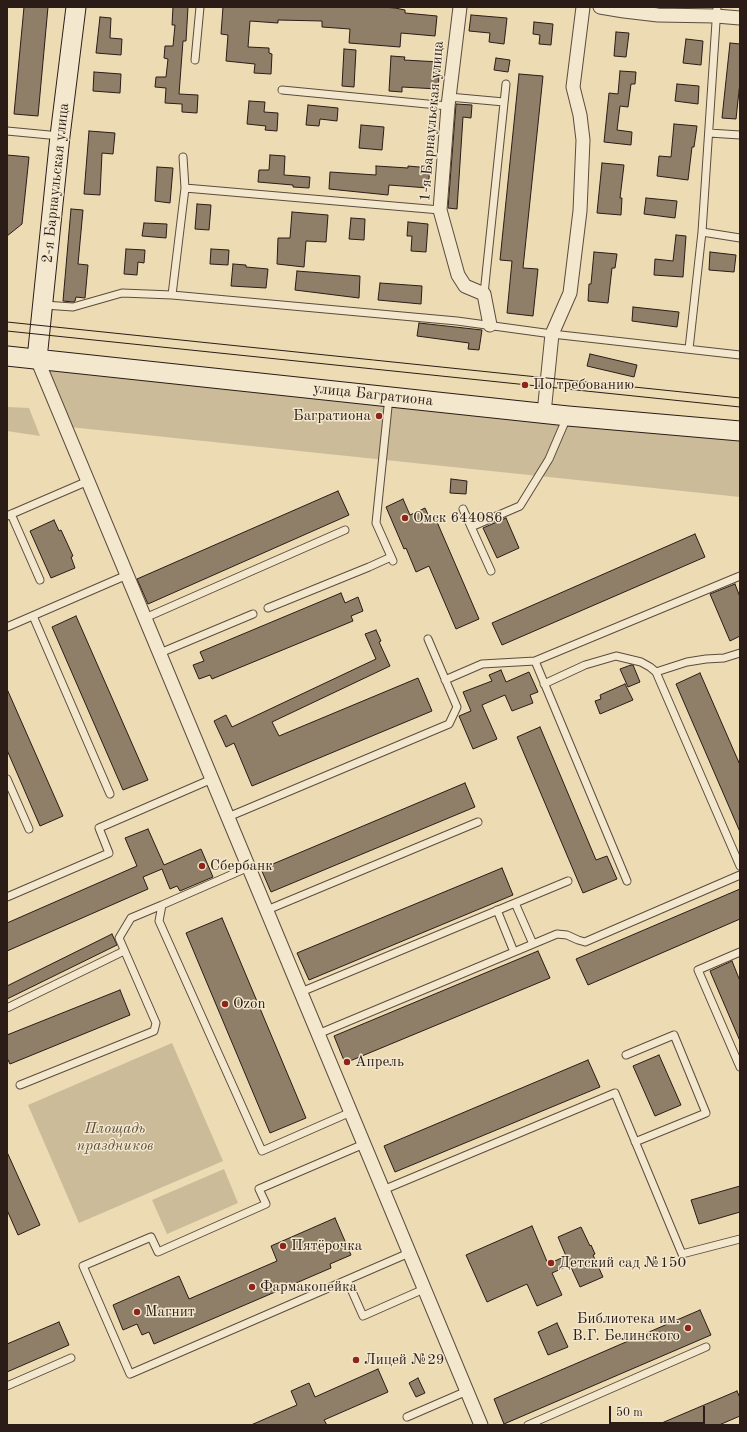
<!DOCTYPE html>
<html>
<head>
<meta charset="utf-8">
<style>
  body { margin:0 }
  #map { position:relative; width:747px; height:1432px; overflow:hidden; background:#ecdbb3; font-family:"Old Standard TT",serif }
  canvas { display:block }
  .frame { position:absolute; inset:0; border:8px solid #2b1c17; pointer-events:none }
  .scale { position:absolute; left:609px; top:1406px; width:96px; height:18px; box-sizing:border-box; border:2px solid #2b1c17; border-top:0; padding-left:5px; font-size:12px; line-height:14px; white-space:nowrap; color:#2b1c17; -webkit-text-stroke:3px #f3e8ce; paint-order:stroke }
</style>
</head>
<body>
<div id="map">
<canvas width="747" height="1432"></canvas>
<div class="frame"></div>
<div class="scale">50 m</div>
</div>
<script>
const g = document.querySelector('canvas').getContext('2d');
g.lineJoin = 'round';
function fillPath(path, color) {
  g.fillStyle = color;
  g.fill(path, 'evenodd');
}
function toPath(rows) {
  const path = new Path2D();
  for (const r of rows) {
    path.moveTo(r[0], r[1]);
    for (let i = 2; i < r.length; i += 2) path.lineTo(r[i], r[i + 1]);
  }
  return path;
}
function trace(path, color, width, dash) {
  g.strokeStyle = color;
  g.lineWidth = width;
  g.lineCap = dash ? 'butt' : 'round';
  g.setLineDash(dash || []);
  g.stroke(path);
}
function write(font, color, halo, rows, align = 'center') {
  g.font = font + ' "Old Standard TT",serif';
  g.lineWidth = 3;
  g.setLineDash([]);
  g.textBaseline = 'middle';
  g.strokeStyle = halo;
  g.fillStyle = color;
  for (const [text, x, y, turn = 0] of rows) {
    g.save();
    g.translate(x, y);
    g.rotate((+turn || 0) * Math.PI / 180);
    g.textAlign = isNaN(turn) ? turn : align;
    if (halo) g.strokeText(text, 0, 0);
    g.fillText(text, 0, 0);
    g.restore();
  }
}
const green = toPath([
  [50,365,740,438,740,497,60,426,46,370],
  [7,407,29,408,40,436,7,431],
  [172,1043,223,1161,79,1223,28,1105],
  [224,1169,238,1203,167,1234,152,1200]
]);
const building = toPath([
  [24,7,48,7,38,116,14,114,24,7],
  [173,7,188,7,186,41,183,41,179,94,198,95,197,113,182,112,182,104,165,103,166,88,155,87,156,77,166,77,168,59,164,58,165,46,173,46,175,25,172,25,173,7],
  [223,7,382,7,395,8,405,10,405,13,437,16,435,36,401,33,400,47,349,43,350,29,322,27,322,21,278,20,278,23,250,21,248,47,269,48,269,53,272,54,271,74,254,73,255,64,226,61,228,35,221,34,223,7],
  [471,15,507,18,504,44,489,42,490,33,469,31,471,15],
  [100,17,111,18,110,38,122,39,121,55,96,53,100,17],
  [534,22,553,24,551,45,539,44,540,35,533,34,534,22],
  [616,32,629,33,626,57,614,56,616,32],
  [686,39,703,41,701,65,683,63,686,39],
  [730,43,740,44,740,82,736,119,722,118,730,43],
  [344,49,356,50,354,87,342,86,344,49],
  [391,56,405,57,404,60,440,62,438,89,402,87,402,92,389,91,391,56],
  [496,58,510,60,508,72,494,70,496,58],
  [620,71,636,72,635,84,631,84,628,107,620,106,617,130,632,132,631,145,604,142,609,93,618,94,620,71],
  [94,72,121,74,120,93,93,91,94,72],
  [519,74,543,76,523,268,538,269,533,316,507,313,512,261,500,260,519,74],
  [677,84,699,86,698,104,675,101,677,84],
  [249,101,265,102,264,112,278,113,277,131,265,130,266,126,247,124,249,101],
  [456,104,472,105,471,118,463,117,457,209,448,208,456,104],
  [308,105,338,108,337,121,320,119,319,126,306,125,308,105],
  [674,124,697,126,694,147,692,147,688,180,657,176,659,156,671,157,674,124],
  [361,125,384,127,382,150,359,148,361,125],
  [89,131,115,133,113,154,102,153,100,195,84,194,89,131],
  [7,155,29,157,22,224,7,236,7,155],
  [270,155,285,156,284,175,310,177,309,188,293,187,293,185,258,182,259,170,269,170,270,155],
  [602,163,624,165,620,198,622,198,621,215,597,213,602,163],
  [376,166,408,168,408,166,430,168,428,188,389,185,388,195,329,189,330,172,376,175,376,166],
  [157,167,173,168,170,203,155,201,157,167],
  [646,198,677,201,675,218,644,214,646,198],
  [197,204,211,205,209,230,195,229,197,204],
  [71,209,83,210,78,264,88,265,85,298,76,297,75,301,73,302,63,301,71,209],
  [292,212,328,215,326,242,306,241,304,267,277,264,278,238,290,238,292,212],
  [351,218,365,219,364,240,349,239,351,218],
  [408,222,428,224,426,252,411,251,412,236,407,236,408,222],
  [144,223,167,224,166,238,142,236,144,223],
  [676,235,686,236,683,277,654,275,655,259,673,261,676,235],
  [126,249,145,250,144,263,138,262,137,275,124,274,126,249],
  [211,249,229,250,228,265,210,264,211,249],
  [594,252,617,254,615,268,612,268,608,303,588,301,589,284,591,284,594,252],
  [710,252,736,255,734,272,709,270,710,252],
  [233,264,246,265,246,267,268,269,266,288,231,286,233,264],
  [297,271,360,276,359,298,295,290,297,271],
  [380,283,422,286,421,304,378,300,380,283],
  [633,307,679,312,677,327,632,321,633,307],
  [419,323,482,330,479,350,468,349,469,343,417,336,419,323],
  [590,354,637,365,634,377,587,366,590,354],
  [451,479,467,481,466,494,450,493,451,479],
  [338,491,349,515,148,604,137,579,338,491],
  [403,499,410,515,425,508,429,517,434,515,479,619,456,629,429,566,416,572,406,548,404,549,386,507,403,499],
  [506,518,519,548,497,558,483,528,506,518],
  [54,520,59,531,61,530,73,556,71,557,75,568,51,578,30,531,54,520],
  [695,534,705,557,502,645,492,623,695,534],
  [735,584,740,597,740,636,730,641,710,594,735,584],
  [341,593,345,603,358,597,363,611,351,616,353,621,212,679,210,675,199,679,193,665,204,661,200,652,341,593],
  [76,616,148,780,123,790,52,627,76,616],
  [376,630,381,641,379,642,390,666,272,722,279,736,418,678,432,711,252,786,234,743,226,747,214,721,226,715,232,727,376,659,365,634,376,630],
  [631,665,633,665,640,682,628,687,620,669,631,665],
  [501,670,506,682,529,672,538,692,530,695,533,703,512,711,505,695,482,705,497,739,473,749,459,716,471,711,463,692,492,681,489,675,501,670],
  [700,673,740,765,740,832,676,684,700,673],
  [625,684,633,700,600,714,595,701,601,699,600,695,625,684],
  [7,689,63,816,40,826,7,750,7,689],
  [540,727,596,860,607,856,617,879,583,893,517,737,540,727],
  [465,783,475,807,271,892,261,869,465,783],
  [148,829,164,865,201,849,213,877,180,891,177,886,170,889,162,869,143,877,148,889,7,951,7,923,137,866,125,838,148,829],
  [502,868,513,895,309,980,297,953,502,868],
  [740,889,740,919,588,985,576,959,740,889],
  [222,918,306,1118,270,1133,186,933,222,918],
  [112,934,117,945,7,999,7,986,112,934],
  [538,951,550,978,345,1063,334,1036,538,951],
  [732,961,740,981,740,1041,710,971,732,961],
  [120,990,130,1015,10,1064,7,1058,7,1035,120,990],
  [659,1055,681,1105,655,1116,633,1066,659,1055],
  [588,1060,600,1087,395,1172,384,1146,588,1060],
  [7,1152,40,1225,18,1235,7,1210,7,1152],
  [740,1186,740,1212,699,1224,691,1200,740,1186],
  [335,1218,351,1255,330,1264,331,1268,154,1344,149,1332,142,1335,137,1324,123,1330,113,1305,179,1276,189,1299,277,1261,271,1246,335,1218],
  [532,1226,548,1264,566,1256,558,1237,581,1227,590,1246,591,1245,595,1254,593,1255,603,1277,580,1287,570,1265,552,1273,562,1295,537,1306,527,1284,487,1302,466,1255,532,1226],
  [700,1310,711,1335,504,1424,494,1399,700,1310],
  [59,1322,69,1345,7,1372,7,1344,59,1322],
  [557,1323,568,1347,548,1355,538,1332,557,1323],
  [378,1369,388,1392,324,1420,327,1425,251,1425,297,1405,291,1391,309,1383,315,1397,378,1369],
  [418,1378,425,1393,416,1397,409,1383,418,1378],
  [737,1391,740,1398,740,1416,719,1425,657,1425,737,1391]
]);
const lane = toPath([
  [195,60,200,7],
  [282,90,448,106],
  [449,97,504,102],
  [7,131,60,136],
  [709,133,740,135],
  [185,188,440,210],
  [702,232,740,238],
  [484,294,506,84],
  [172,295,185,188,183,157],
  [44,305,73,307,122,293,172,295,457,321,552,334,740,355],
  [689,349,702,232,717,7],
  [389,397,376,523,393,561],
  [463,509,491,571],
  [11,514,40,580],
  [7,516,88,481],
  [471,527,520,506,549,459,567,417],
  [268,608,369,567,391,557],
  [33,616,110,794],
  [145,618,345,530],
  [7,627,127,575],
  [160,653,253,614],
  [656,672,687,662,706,659,724,658,740,653],
  [445,680,482,664,535,661],
  [544,684,585,665,616,656,641,662,650,667,656,672,740,866],
  [7,779,29,829],
  [228,817,449,724,457,707,428,639],
  [249,867,162,905,159,921,262,1151,351,1112],
  [627,881,535,661,740,576],
  [7,897,109,853,99,828,212,779],
  [515,903,533,944],
  [267,910,478,822],
  [497,910,514,952],
  [740,952,698,970,740,1067],
  [301,992,568,881],
  [7,1008,124,951],
  [318,1034,557,934,567,935,578,940,585,942,740,875],
  [626,1055,674,1035,706,1113,635,1142],
  [20,1085,154,1031,156,1023,119,938,131,918,162,905],
  [364,1144,259,1189,266,1204,158,1252,151,1237,83,1266,130,1374,409,1253],
  [383,1190,615,1093,682,1254,740,1239],
  [347,1280,363,1316,424,1289],
  [7,1386,71,1358],
  [407,1417,467,1391],
  [528,1425,706,1347]
]);
const street = toPath([
  [460,7,448,106,440,210,458,275,465,286,484,294,490,325],
  [600,7,624,11,658,15,716,16,740,18],
  [37,359,481,1425],
  [544,413,552,334,570,293,580,211,583,140,580,115,573,87,583,7]
]);
const secondary = toPath([
  [7,356,568,416,740,431],
  [37,359,60,136,76,7]
]);
const tram = toPath([
  [7,322,740,398],
  [7,331,740,407]
]);
const markers = [
  [525,385,4,"#8f2418"],
  [379,416,4,"#8f2418"],
  [405,518,4,"#8f2418"],
  [202,866,4,"#8f2418"],
  [225,1004,4,"#8f2418"],
  [347,1062,4,"#8f2418"],
  [283,1246,4,"#8f2418"],
  [551,1263,4,"#8f2418"],
  [252,1287,4,"#8f2418"],
  [137,1312,4,"#8f2418"],
  [688,1328,4,"#8f2418"],
  [356,1360,4,"#8f2418"]
];
const streetNames = [
  ["1-я Барнаульская улица",432,121,-85],
  ["2-я Барнаульская улица",56,183,-84],
  ["улица Багратиона",373,395,6]
];
const poiNames = [
  ["По требованию",533,385],
  ["Багратиона",371,416,"right"],
  ["Омск 644086",413,518],
  ["Сбербанк",210,866],
  ["Ozon",233,1004],
  ["Апрель",355,1062],
  ["Пятёрочка",291,1246],
  ["Детский сад №150",559,1263],
  ["Фармакопейка",260,1287],
  ["Магнит",145,1312],
  ["Библиотека им.",680,1319,"right"],
  ["В.Г. Белинского",680,1336,"right"],
  ["Лицей №29",364,1360]
];
const parkNames = [
  ["Площадь",115,1129],
  ["праздников",115,1146]
];
fillPath(green, '#cbbb98');
fillPath(building, '#8f7f68');
trace(building, '#2b1c17', 1);
trace(lane, '#5b4c3e', 9);
trace(street, '#5b4c3e', 15);
trace(secondary, '#2b1c17', 21);
trace(lane, '#f3e8ce', 7);
trace(street, '#f3e8ce', 13);
trace(secondary, '#f3e8ce', 19);
trace(tram, '#2b1c17', 1);
for (const [x, y, r, color] of markers) {
  const dot = new Path2D();
  dot.arc(x, y, r, 0, 2 * Math.PI);
  g.fillStyle = color;
  g.fill(dot);
  trace(dot, '#f3e8ce', 1.5);
}
write('15px', '#2b1c17', '#f3e8ce', streetNames);
write('15px', '#2b1c17', '#f3e8ce', poiNames, 'left');
write('italic 15px', '#5b4c3e', '#f3e8ce', parkNames);
</script>
</body>
</html>
